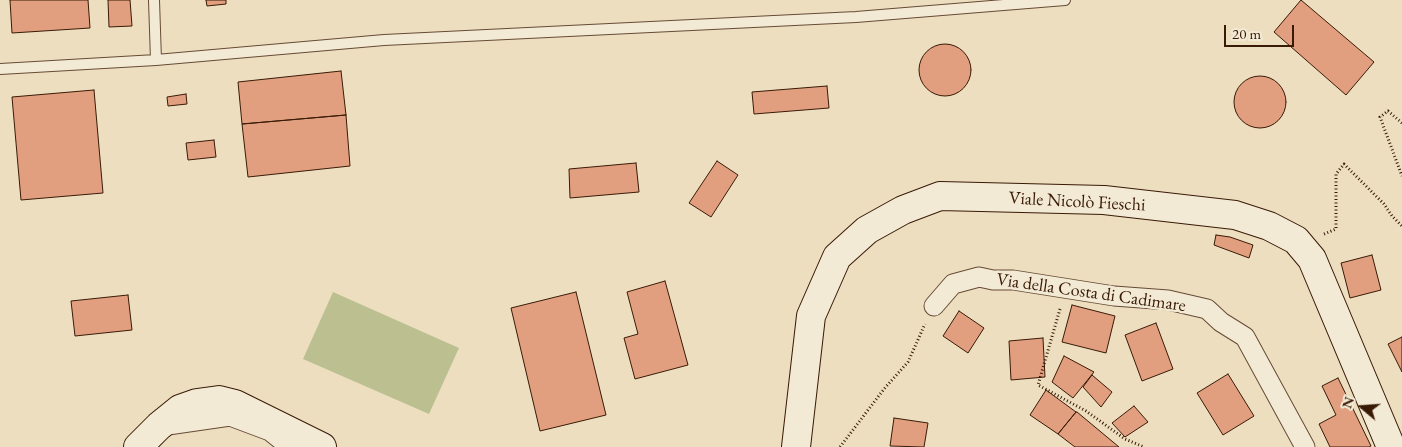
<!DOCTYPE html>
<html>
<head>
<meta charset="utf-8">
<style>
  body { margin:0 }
  #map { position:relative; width:1402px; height:447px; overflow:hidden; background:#eddec0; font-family:"EB Garamond",serif }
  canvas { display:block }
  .north { position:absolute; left:1337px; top:382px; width:50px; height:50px; -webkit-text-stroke:4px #f3ead6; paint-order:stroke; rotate:288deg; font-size:14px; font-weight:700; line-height:20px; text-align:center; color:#391a05 }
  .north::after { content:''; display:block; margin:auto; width:18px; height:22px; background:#391a05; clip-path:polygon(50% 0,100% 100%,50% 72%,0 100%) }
  .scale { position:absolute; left:1224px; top:25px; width:70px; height:22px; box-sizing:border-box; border:2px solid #391a05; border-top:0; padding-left:6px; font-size:15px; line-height:18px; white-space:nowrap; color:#391a05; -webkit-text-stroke:4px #f3ead6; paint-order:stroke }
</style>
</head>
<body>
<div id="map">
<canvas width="1402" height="447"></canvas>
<div class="north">N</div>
<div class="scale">20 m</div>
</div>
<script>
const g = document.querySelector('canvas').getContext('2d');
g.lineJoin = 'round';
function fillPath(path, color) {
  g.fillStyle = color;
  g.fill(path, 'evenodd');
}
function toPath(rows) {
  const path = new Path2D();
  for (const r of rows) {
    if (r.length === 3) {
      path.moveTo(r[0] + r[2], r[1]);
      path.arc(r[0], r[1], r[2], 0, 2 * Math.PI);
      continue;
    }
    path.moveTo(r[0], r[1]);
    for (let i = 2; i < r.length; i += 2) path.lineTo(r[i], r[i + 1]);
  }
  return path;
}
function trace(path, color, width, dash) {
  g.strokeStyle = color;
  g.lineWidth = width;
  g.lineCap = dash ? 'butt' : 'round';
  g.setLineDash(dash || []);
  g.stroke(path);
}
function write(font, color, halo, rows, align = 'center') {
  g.font = font + ' "EB Garamond",serif';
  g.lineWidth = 4.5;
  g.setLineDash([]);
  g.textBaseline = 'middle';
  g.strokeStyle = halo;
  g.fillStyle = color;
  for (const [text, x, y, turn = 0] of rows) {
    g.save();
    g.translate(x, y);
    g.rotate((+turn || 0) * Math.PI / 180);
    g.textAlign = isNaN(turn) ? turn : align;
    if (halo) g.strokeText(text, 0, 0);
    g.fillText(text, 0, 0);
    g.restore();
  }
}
const green = toPath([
  [333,292,459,348,429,414,303,359]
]);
const building = toPath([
  [10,0,88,0,90,28,12,33,10,0],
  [108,0,130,0,132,26,109,27,108,0],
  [206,0,226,0,226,4,207,6,206,0],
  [1301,0,1374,62,1346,95,1274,32,1301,0],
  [945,70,26],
  [341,71,346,115,242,124,238,82,341,71],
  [1260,102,26],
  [827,86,829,108,754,114,752,92,827,86],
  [94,90,103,193,21,200,12,97,94,90],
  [186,94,187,104,168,106,167,97,186,94],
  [346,115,350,166,248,177,242,124,346,115],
  [214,140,216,157,188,160,186,143,214,140],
  [717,161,738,175,711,217,689,203,717,161],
  [636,163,639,192,570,198,569,169,636,163],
  [1216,235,1230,237,1253,245,1249,258,1214,245,1216,235],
  [1372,255,1381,290,1350,298,1341,263,1372,255],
  [665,281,688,365,635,379,624,338,638,334,627,292,665,281],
  [576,292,606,415,540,431,511,308,576,292],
  [128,295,132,330,75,336,71,301,128,295],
  [1072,305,1115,316,1106,353,1062,342,1072,305],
  [959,311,984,328,968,353,943,336,959,311],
  [1156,323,1173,369,1142,381,1125,335,1156,323],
  [1402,337,1402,372,1388,344,1402,337],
  [1043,338,1045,377,1011,380,1009,341,1043,338],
  [1064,356,1094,372,1073,398,1052,382,1064,356],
  [1228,374,1254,416,1223,435,1197,393,1228,374],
  [1092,375,1112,392,1101,407,1083,387,1092,375],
  [1338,378,1371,446,1369,447,1330,447,1319,424,1336,415,1322,386,1338,378],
  [1046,390,1076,412,1058,434,1030,415,1046,390],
  [1134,406,1148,422,1125,437,1112,423,1134,406],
  [1076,412,1077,412,1119,447,1075,447,1058,434,1076,412],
  [894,418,928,423,924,447,890,446,894,418]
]);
const path = toPath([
  [1402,123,1388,111,1380,117,1402,176],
  [1324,234,1336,229,1336,174,1344,164,1384,204,1392,216,1402,226],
  [1060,309,1038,385,1086,411,1125,439,1144,447],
  [840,447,884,389,908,362,925,324]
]);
const lane = toPath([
  [154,0,156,60],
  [0,69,156,60,384,40,856,17,1065,0]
]);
const street = toPath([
  [934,306,953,284,979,277,993,280,1013,280,1114,296,1168,300,1207,309,1221,322,1245,337,1305,447],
  [161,426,230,416,270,431,290,447]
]);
const secondary = toPath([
  [138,447,159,426,180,409,197,403,219,400,235,404,322,447],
  [796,447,811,316,837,257,867,230,903,210,940,196,1104,200,1235,215,1269,226,1296,240,1312,259,1391,447]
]);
const streetNames = [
  ["Viale Nicolò Fieschi",1077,202,3],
  ["Via della Costa di Cadimare",1091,293,8]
];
fillPath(green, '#bcc090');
fillPath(building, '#e19f80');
trace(building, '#391a05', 1);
trace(lane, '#664b34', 12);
trace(street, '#664b34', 21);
trace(secondary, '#391a05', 30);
trace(path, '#391a05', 3, [1, 2.5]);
trace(lane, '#f3ead6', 10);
trace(street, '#f3ead6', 19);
trace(secondary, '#f3ead6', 28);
write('18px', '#391a05', '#f3ead6', streetNames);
</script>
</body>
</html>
